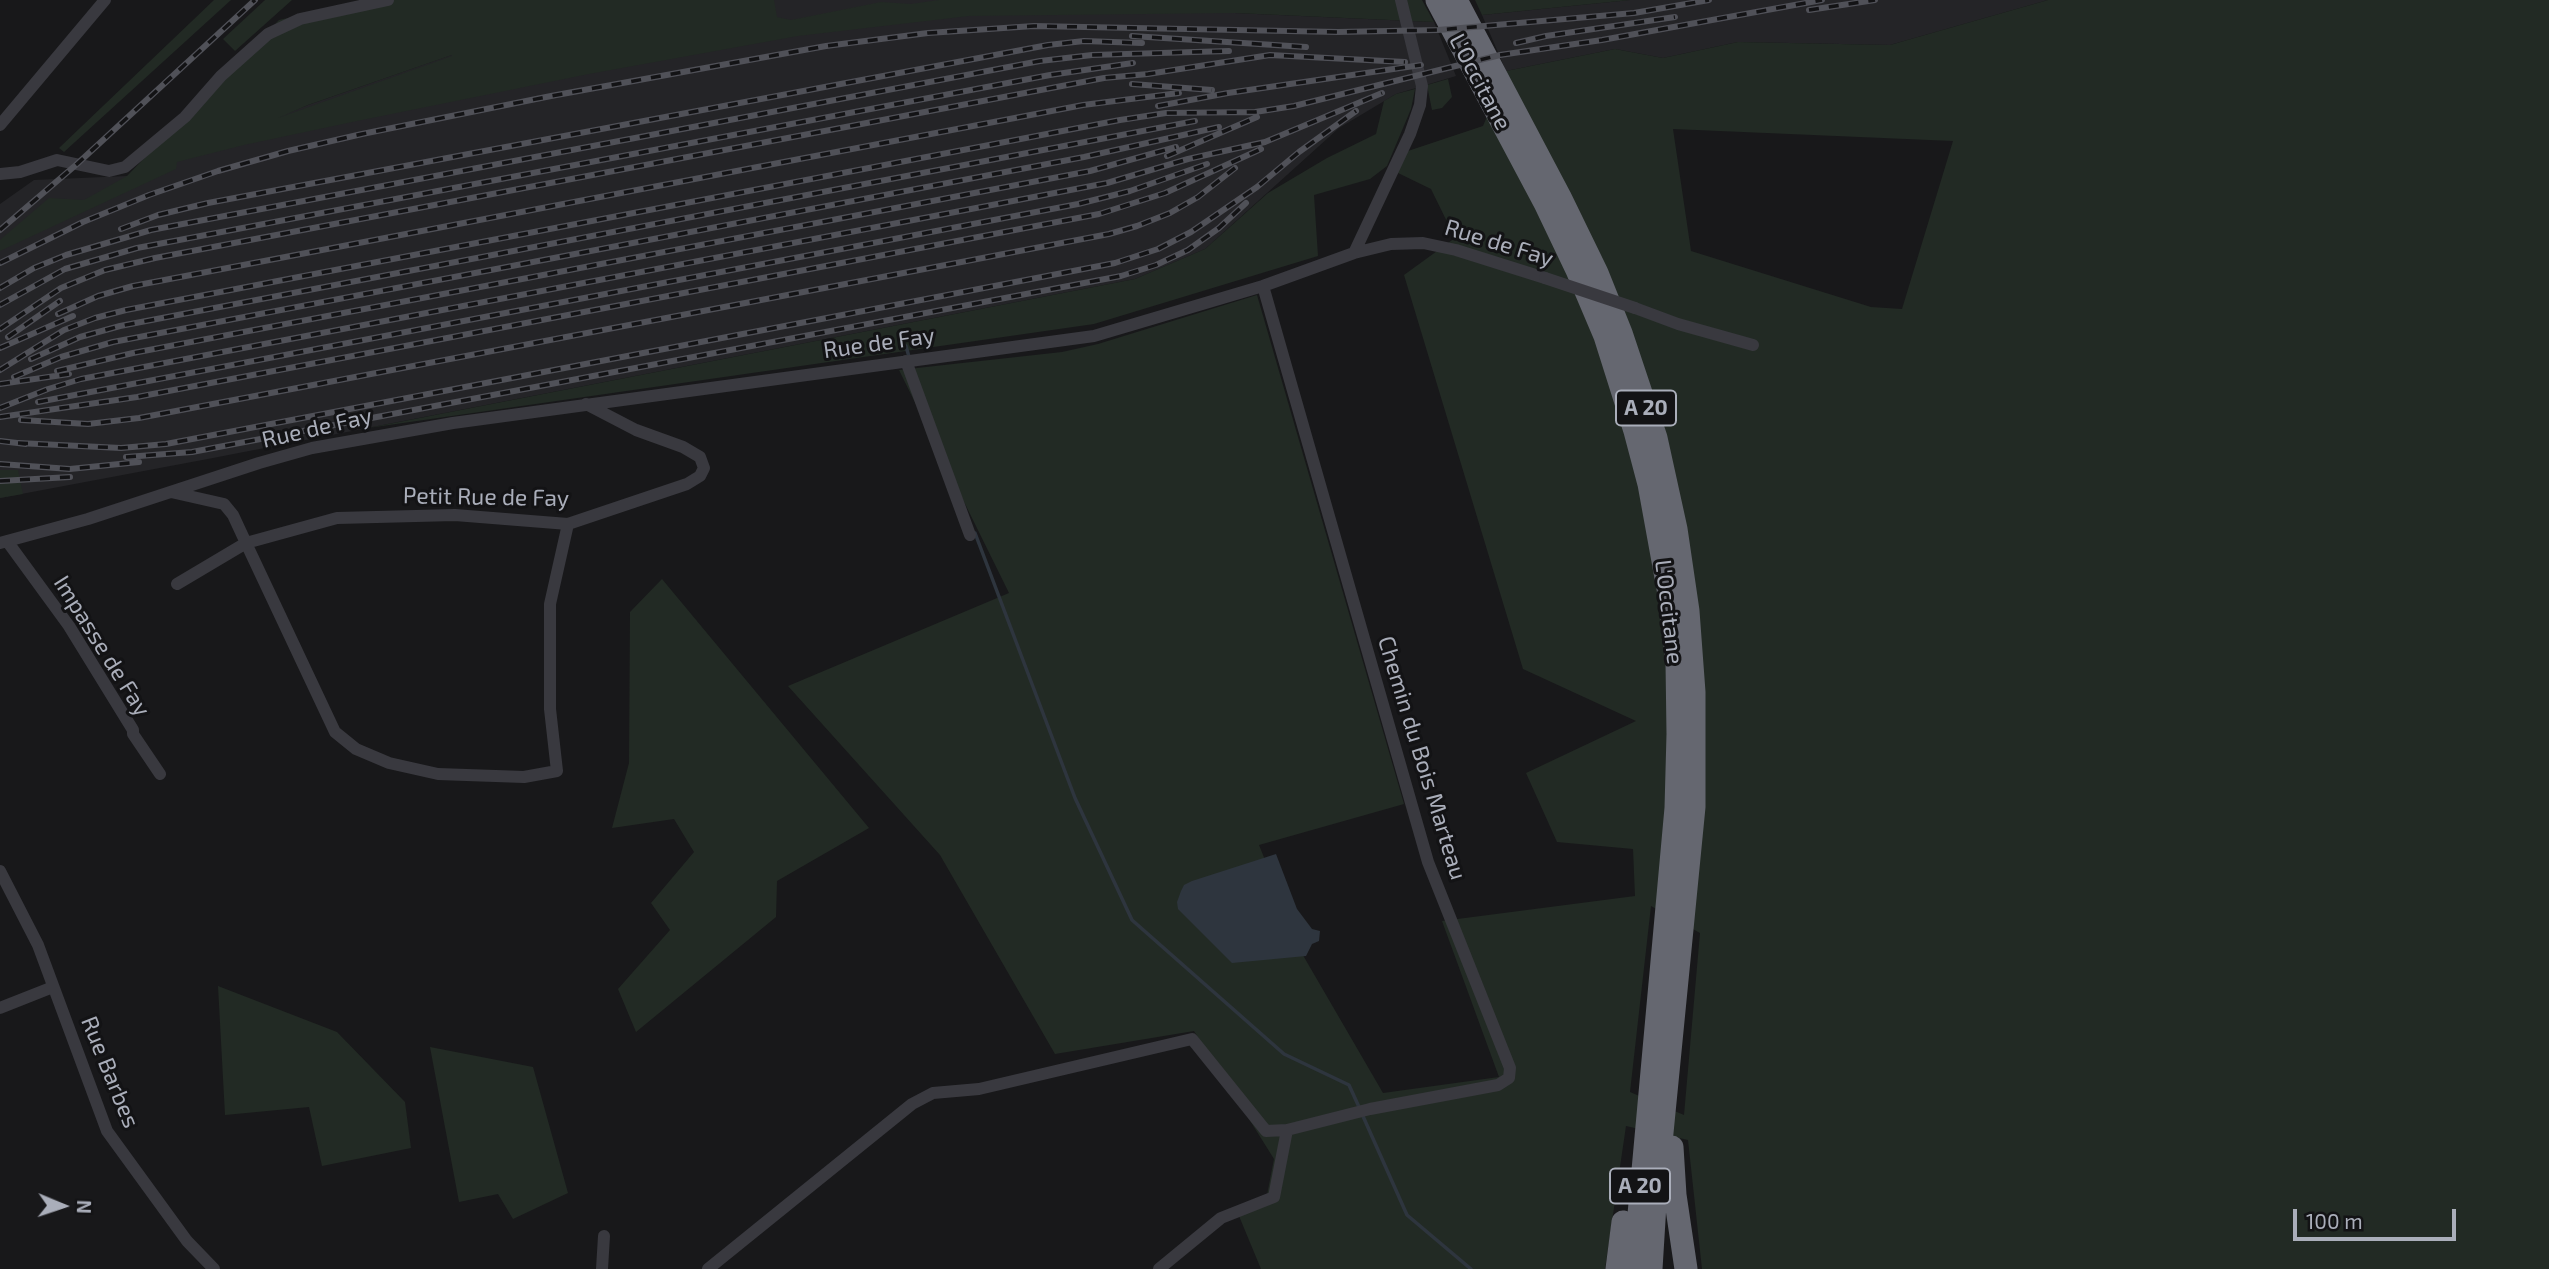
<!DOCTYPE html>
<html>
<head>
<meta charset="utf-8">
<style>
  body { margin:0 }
  #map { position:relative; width:2549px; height:1269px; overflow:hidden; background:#18181a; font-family:"Exo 2",sans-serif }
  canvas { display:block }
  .north { position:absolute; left:28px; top:1171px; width:70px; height:70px; -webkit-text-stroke:5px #131315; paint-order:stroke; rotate:92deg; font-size:19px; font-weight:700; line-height:28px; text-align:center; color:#aaaeba }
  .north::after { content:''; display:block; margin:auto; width:24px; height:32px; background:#aaaeba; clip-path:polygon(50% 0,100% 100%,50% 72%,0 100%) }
  .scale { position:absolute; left:2293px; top:1209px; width:163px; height:32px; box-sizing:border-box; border:4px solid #aaaeba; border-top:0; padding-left:9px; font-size:21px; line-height:24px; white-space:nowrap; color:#aaaeba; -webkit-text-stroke:5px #131315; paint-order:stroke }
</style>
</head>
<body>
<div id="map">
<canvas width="2549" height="1269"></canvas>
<div class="north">N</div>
<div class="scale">100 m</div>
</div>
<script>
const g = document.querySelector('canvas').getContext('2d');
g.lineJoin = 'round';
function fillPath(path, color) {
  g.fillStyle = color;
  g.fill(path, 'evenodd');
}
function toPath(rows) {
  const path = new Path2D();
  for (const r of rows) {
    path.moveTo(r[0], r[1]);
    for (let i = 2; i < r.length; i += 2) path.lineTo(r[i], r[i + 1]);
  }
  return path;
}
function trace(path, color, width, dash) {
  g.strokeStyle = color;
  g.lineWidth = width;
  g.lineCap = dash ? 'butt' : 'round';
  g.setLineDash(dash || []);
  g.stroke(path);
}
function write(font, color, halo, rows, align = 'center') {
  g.font = font + ' "Exo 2",sans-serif';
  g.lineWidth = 6;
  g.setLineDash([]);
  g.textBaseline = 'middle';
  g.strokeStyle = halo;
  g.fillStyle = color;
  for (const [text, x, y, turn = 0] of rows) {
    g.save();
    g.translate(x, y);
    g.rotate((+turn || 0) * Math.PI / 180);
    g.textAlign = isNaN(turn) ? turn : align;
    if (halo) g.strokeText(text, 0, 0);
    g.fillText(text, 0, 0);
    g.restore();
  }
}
const built = toPath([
  [677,0,1233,0,1235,13,1434,22,1456,76,1396,94,1339,128,1205,249,1135,279,213,458,0,498,0,204,34,180,127,176,308,105,543,23],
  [1630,0,2048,0,1890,45,1738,42,1663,58,1615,49,1506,71,1482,15]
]);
const green = toPath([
  [214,0,231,0,64,152,59,148],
  [265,0,292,0,235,51,223,39],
  [366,0,774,0,777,17,791,20,881,2,911,4,939,0,1422,0,1434,22,1235,13,969,16,798,36,589,74,357,121,244,145,177,162,176,169,0,251,0,240,49,198,84,200,127,176,279,20],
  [452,55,452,56,278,118,308,105],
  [1475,0,1630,0,1482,15],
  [2048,0,2549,0,2549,1269,1702,1269,1688,1140,1626,1126,1605,1269,1261,1269,1239,1216,1267,1195,1274,1159,1194,1031,1055,1054,940,855,788,686,1009,593,899,370,1062,352,1098,344,1257,295,1404,804,1259,845,1304,957,1383,1093,1499,1077,1442,921,1635,896,1633,849,1557,842,1526,773,1636,721,1523,669,1404,275,1455,238,1431,189,1396,172,1405,152,1483,126,1506,71,1615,49,1663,58,1738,42,1890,45],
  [1673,129,1953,141,1902,309,1871,307,1691,251],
  [1651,906,1700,933,1684,1115,1630,1092],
  [1448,79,1452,97,1442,108,1432,110,1427,85],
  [1415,89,1411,109,1387,166,1370,179,1314,195,1318,256,1094,324,368,428,1135,279,1205,249,1268,193,1327,158,1376,134,1384,101,1396,94],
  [0,470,18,470,23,494,0,498],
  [662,579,869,828,777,881,776,917,636,1032,618,989,670,930,651,903,694,852,674,819,612,828,629,763,630,612],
  [218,986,337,1032,405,1102,411,1148,322,1166,309,1107,225,1115],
  [430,1047,533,1067,568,1193,513,1219,498,1194,459,1202]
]);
const water = toPath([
  [1276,854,1297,909,1312,929,1320,931,1319,941,1312,944,1306,956,1232,963,1178,909,1177,902,1181,891,1184,885,1192,881]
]);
const stream = toPath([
  [906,346,909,357],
  [975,533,1075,798,1132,920,1284,1054,1349,1085,1359,1107],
  [1362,1114,1407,1215,1471,1269]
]);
const minor = toPath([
  [0,125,105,0],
  [0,174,20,172,57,160,109,171,125,167,185,117,221,76,268,34,300,19,388,0],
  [1354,253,1410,134,1420,105,1422,86,1401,0],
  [1635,308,1678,324,1753,345],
  [906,361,970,535],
  [171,492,224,504,233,515,246,543,337,518,455,515,568,524,687,484,700,476,704,468,700,457,683,447,636,430,586,404],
  [7,541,69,626,133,730,133,734,160,774],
  [0,543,88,519,259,463,312,448,453,423,1094,336,1263,286,1354,253,1391,244,1423,243,1456,250,1545,278],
  [177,584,246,543,335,732,356,749,389,763,438,774,524,777,557,771,550,709,550,604,568,524],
  [0,871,38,945,107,1131,187,1241,214,1269],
  [0,1008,53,987],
  [602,1269,604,1236],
  [708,1269,912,1104,933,1093,979,1089,1192,1039,1266,1131,1287,1130,1370,1109,1498,1085,1509,1078,1510,1068,1428,862,1263,286],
  [1159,1269,1221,1218,1274,1197,1287,1130]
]);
const motorway = toPath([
  [1437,0,1545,203,1577,270,1605,336,1635,431,1649,484,1669,594,1677,662,1678,734,1676,808,1634,1269],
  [1456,0,1560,197,1597,273,1621,333,1656,438,1676,529,1688,611,1694,692,1694,807,1655,1204,1651,1269],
  [1672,1147,1675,1195,1686,1269],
  [1617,1269,1623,1222]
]);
const rail = toPath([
  [1809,10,1875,0],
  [1132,36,1306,47],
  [1516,43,1546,36,1675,17],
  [1132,84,1212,90],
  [1158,106,1228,93,1421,65],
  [1167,156,1257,117],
  [121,229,158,215,208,203,1048,45,1084,41,1142,43],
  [0,230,77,164,255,0],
  [0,263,83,222,149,195,218,171,288,151,362,134,551,96,826,46,928,33,1034,26,1338,32,1438,30,1634,13,1709,0],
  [0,288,34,268,66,255,151,230,1040,61,1092,55,1229,51],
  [0,305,65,269,137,248,1050,75,1133,63],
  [58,314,98,296,133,286,1083,105,1179,93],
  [0,329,61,288,105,270,155,258,1104,78,1148,74,1270,55,1405,62],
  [8,337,60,301],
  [0,348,73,316],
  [31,359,80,337,120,326,1195,121],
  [0,370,64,330,95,318,126,310,1120,120,1166,113,1255,112,1294,106,1500,55,1602,40,1822,0],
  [57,371,133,353,1090,171,1176,147],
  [14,377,61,357,113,342,1084,157,1219,127],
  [0,384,69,374],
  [38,402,1078,204,1130,191,1207,164],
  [0,408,48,389,81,379,1107,183,1188,159,1265,142,1382,93],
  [0,417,137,397,1099,214,1165,193,1261,149],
  [21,420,88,424,139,418,1109,234,1137,226,1170,213,1198,197,1235,168],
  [0,441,26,444],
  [18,443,121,448,166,444,1115,263,1158,249,1191,232,1257,187,1299,152,1356,111],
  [126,457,192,452,1121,276,1156,265,1188,250,1219,228,1246,203],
  [0,464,70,469,139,462],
  [0,481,70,477]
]);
const minorBridge = toPath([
  [1545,278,1635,308]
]);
const shields = [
  [1646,408,60],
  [1640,1186,60]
];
const shieldNames = [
  ["A 20",1646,408],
  ["A 20",1640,1186]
];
const streetNames = [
  ["L'Occitane",1480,82,62],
  ["Rue de Fay",1499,243,17],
  ["Rue de Fay",879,343,-8],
  ["Rue de Fay",317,428,-13],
  ["Petit Rue de Fay",486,497,1],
  ["L'Occitane",1669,612,83],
  ["Impasse de Fay",102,646,58],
  ["Chemin du Bois Marteau",1422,758,73],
  ["Rue Barbes",110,1072,68]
];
fillPath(built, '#242427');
fillPath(green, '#222a24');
fillPath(water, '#2e353e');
trace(stream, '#2e353e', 3.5);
trace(minor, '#39393f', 12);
trace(motorway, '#656770', 23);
trace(rail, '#505158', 6);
trace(rail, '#131315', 3.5, [10]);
trace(minorBridge, '#39393f', 12);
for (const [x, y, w] of shields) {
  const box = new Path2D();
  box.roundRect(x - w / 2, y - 17.5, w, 35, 5);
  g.fillStyle = '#131315';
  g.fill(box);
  trace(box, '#aaaeba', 2);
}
write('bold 21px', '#aaaeba', null, shieldNames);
write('23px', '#aaaeba', '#131315', streetNames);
</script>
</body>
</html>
